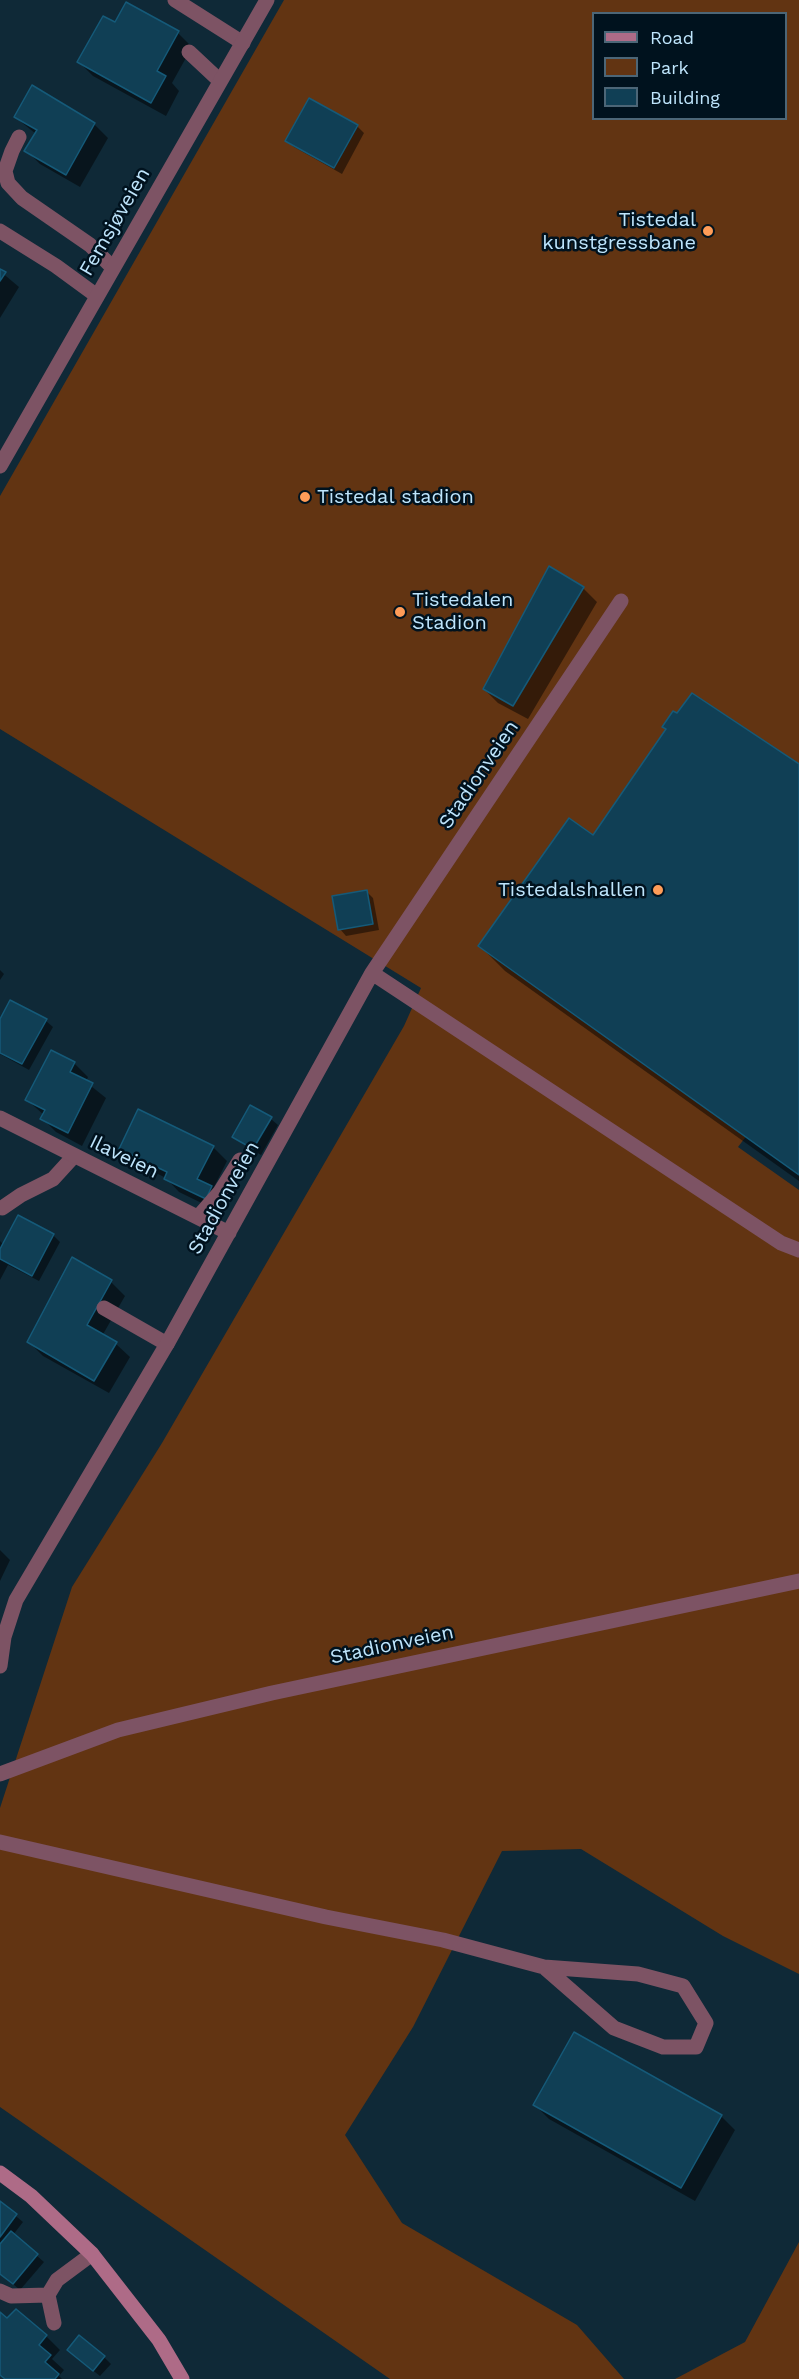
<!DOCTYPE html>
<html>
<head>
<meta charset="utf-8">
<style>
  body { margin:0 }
  #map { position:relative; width:799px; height:2379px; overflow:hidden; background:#0f2937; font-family:"Work Sans",sans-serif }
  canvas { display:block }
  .legend { position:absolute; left:592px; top:12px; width:195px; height:108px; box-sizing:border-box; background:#00121e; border:2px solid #4c6677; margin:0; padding:8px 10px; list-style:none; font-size:18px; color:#bee5fc }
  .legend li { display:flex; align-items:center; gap:12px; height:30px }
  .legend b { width:30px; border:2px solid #4c6677 }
</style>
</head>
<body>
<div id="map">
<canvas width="799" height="2379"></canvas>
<ul class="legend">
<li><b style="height:8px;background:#ae6b87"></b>Road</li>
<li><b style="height:16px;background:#623412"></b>Park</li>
<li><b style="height:16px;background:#103f55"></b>Building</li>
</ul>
</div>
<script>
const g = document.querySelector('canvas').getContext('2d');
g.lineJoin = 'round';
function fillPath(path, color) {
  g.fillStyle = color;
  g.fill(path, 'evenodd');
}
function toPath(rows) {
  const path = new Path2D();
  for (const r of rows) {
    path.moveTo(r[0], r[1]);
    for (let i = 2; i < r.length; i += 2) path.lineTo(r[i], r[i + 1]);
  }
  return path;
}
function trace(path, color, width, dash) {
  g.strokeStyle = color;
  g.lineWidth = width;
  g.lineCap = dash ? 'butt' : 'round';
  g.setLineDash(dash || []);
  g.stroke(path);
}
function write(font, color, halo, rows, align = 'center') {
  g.font = font + ' "Work Sans",sans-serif';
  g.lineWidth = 5;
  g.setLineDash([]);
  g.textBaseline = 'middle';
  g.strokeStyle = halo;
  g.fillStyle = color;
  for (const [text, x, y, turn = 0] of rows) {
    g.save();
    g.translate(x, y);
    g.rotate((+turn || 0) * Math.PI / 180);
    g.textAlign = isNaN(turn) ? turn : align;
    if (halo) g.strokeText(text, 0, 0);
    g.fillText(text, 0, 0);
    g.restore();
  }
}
const green = toPath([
  [284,0,799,0,799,1067,738,1147,799,1190,799,1974,723,1936,581,1849,502,1851,413,2027,345,2135,402,2223,577,2325,624,2379,390,2379,0,2107,0,1808,72,1587,162,1443,404,1026,421,988,0,729,0,496],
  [594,14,786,14,786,118,594,118],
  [799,2242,799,2379,675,2379,745,2342]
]);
const shadow = toPath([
  [116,24,178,33,192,47,172,83,179,91,166,116,93,76,79,62],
  [15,117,94,124,108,138,80,187,40,164,26,150,36,134],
  [357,126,364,133,342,174,294,147,287,141],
  [0,271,19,287,0,318],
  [583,588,597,602,528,719,498,703,484,689],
  [799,766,799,1181,505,971,480,946,593,837],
  [367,892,373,898,379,930,346,936,340,929],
  [0,970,4,974,0,980],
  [46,1021,53,1027,29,1070,0,1054,0,1022],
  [74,1063,88,1077,86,1082,106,1098,82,1146,56,1132,42,1118,44,1115,27,1100],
  [271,1119,278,1125,261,1155,241,1143,234,1136],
  [213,1147,227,1161,213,1189,225,1201,220,1212,179,1192,166,1178,134,1162,120,1148],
  [53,1235,60,1242,39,1281,8,1265,0,1280,0,1241,4,1245],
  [73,1260,111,1282,125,1296,102,1336,116,1344,130,1357,109,1393,43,1356,29,1342],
  [0,1550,10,1560,0,1581],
  [575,2034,721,2116,735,2130,695,2201,549,2119,535,2105],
  [0,2203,23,2222,13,2235,44,2262,20,2290,0,2273],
  [0,2314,7,2320,46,2336,60,2350,52,2359,64,2370,59,2376,62,2379,5,2379,0,2375],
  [76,2357,104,2357,111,2364,100,2376]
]);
const building = toPath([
  [126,2,179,31,157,71,166,76,151,103,77,62,103,16,115,22,126,2],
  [32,85,95,123,66,175,24,151,37,130,14,117,32,85],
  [309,98,358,125,334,168,285,141,309,98],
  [0,269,6,272,0,281,0,269],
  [549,566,584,587,513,706,483,689,549,566],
  [692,693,799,764,799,1175,478,946,569,818,593,835,666,729,662,727,673,711,677,713,692,693],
  [367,890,373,924,338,930,332,896,367,890],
  [10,1000,47,1019,22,1064,0,1053,0,1019,10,1000],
  [51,1050,75,1062,70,1072,93,1083,68,1133,40,1119,45,1110,25,1100,51,1050],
  [250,1105,272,1117,253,1149,232,1137,250,1105],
  [138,1109,214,1146,197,1179,212,1186,206,1199,164,1179,167,1172,119,1149,138,1109],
  [18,1215,54,1234,32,1276,0,1259,0,1249,18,1215],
  [72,1257,112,1280,87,1325,117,1342,94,1381,27,1342,72,1257],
  [574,2032,722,2115,681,2188,533,2105,574,2032],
  [0,2201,17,2214,0,2237,0,2201],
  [11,2231,38,2254,13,2284,0,2274,0,2244,11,2231],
  [16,2309,47,2335,39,2345,51,2355,45,2362,59,2374,55,2379,5,2379,0,2375,0,2312,7,2318,16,2309],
  [79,2335,105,2356,93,2371,67,2350,79,2335]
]);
const lane = toPath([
  [175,0,243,43],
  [189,52,220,81],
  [19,137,12,151,5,171,8,183,22,198,90,245,113,268],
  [0,231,56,266,97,296],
  [2,1208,21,1195,53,1179,74,1156],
  [199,1216,220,1192,240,1160],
  [104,1308,167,1344],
  [0,1842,326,1917,443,1940,544,1967,638,1974,683,1986,706,2023,696,2047,663,2047,614,2028,544,1967],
  [0,2291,11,2296,48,2295],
  [54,2323,48,2295,57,2280,92,2254]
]);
const street = toPath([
  [0,466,267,0],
  [372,973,781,1243,799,1250],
  [0,1118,229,1233],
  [0,1666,4,1637,16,1600,167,1344,372,973,621,601],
  [0,1774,118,1730,272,1693,799,1581]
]);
const secondary = toPath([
  [0,2173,31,2196,92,2254,159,2340,182,2379]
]);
const markers = [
  [708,231,6,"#fe9c58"],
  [305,497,6,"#fe9c58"],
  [400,612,6,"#fe9c58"],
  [658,890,6,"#fe9c58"]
];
const poiNames = [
  ["Tistedal",696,220],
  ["kunstgressbane",696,243],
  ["Tistedal stadion",317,497,"left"],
  ["Tistedalen",412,600,"left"],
  ["Stadion",412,623,"left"],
  ["Tistedalshallen",646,890]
];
const streetNames = [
  ["Femsjøveien",115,222,-60],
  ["Stadionveien",479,775,-56],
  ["Ilaveien",124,1157,26],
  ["Stadionveien",224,1198,-61],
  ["Stadionveien",392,1645,-12]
];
fillPath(green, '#623412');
fillPath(shadow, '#0007');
fillPath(building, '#103f55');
trace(building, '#155a79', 1.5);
trace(lane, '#7d5364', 15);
trace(street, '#7d5364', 15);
trace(secondary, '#ae6b87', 15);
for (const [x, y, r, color] of markers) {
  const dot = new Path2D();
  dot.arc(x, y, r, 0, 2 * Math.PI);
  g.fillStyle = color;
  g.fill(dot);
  trace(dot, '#00121e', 2);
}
write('20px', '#bee5fc', '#00121e', poiNames, 'right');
write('20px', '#bee5fc', '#00121e', streetNames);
</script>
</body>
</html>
